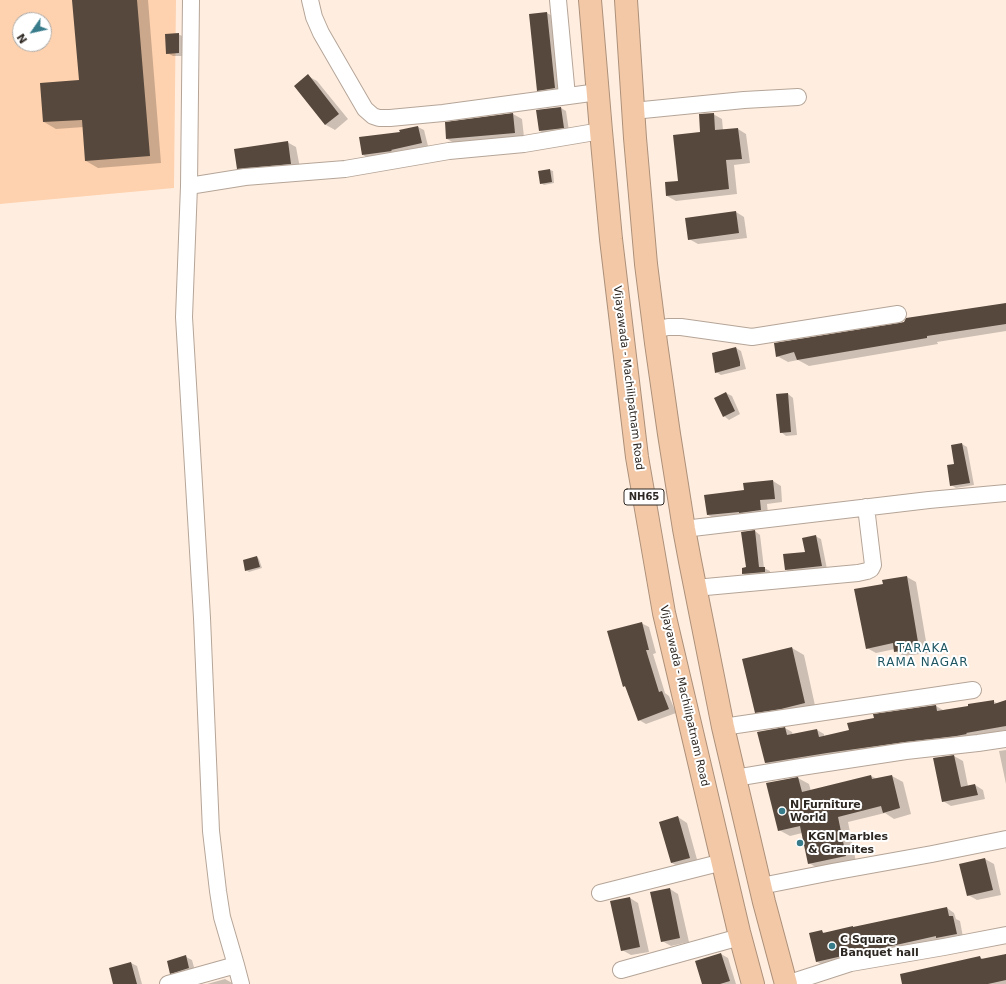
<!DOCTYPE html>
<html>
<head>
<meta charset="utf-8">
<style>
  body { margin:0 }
  #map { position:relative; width:1006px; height:984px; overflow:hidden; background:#ffeee0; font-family:"DejaVu Sans",sans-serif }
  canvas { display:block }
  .north { position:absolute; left:12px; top:12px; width:40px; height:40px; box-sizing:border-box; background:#fff; border:1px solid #aba9a7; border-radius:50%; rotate:236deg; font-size:11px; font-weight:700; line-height:16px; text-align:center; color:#2e2823 }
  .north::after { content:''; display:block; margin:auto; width:14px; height:18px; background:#387c8b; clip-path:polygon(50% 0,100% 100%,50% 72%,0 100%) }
</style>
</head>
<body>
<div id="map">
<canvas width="1006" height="984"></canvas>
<div class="north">N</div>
</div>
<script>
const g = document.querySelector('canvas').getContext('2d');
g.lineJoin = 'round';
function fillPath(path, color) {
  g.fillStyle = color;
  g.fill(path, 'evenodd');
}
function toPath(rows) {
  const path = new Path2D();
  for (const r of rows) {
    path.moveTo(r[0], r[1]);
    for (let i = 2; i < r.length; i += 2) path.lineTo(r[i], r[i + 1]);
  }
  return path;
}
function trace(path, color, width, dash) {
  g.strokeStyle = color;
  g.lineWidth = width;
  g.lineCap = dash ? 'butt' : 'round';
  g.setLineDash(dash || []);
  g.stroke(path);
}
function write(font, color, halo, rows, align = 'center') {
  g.font = font + ' "DejaVu Sans",sans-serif';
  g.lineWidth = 4;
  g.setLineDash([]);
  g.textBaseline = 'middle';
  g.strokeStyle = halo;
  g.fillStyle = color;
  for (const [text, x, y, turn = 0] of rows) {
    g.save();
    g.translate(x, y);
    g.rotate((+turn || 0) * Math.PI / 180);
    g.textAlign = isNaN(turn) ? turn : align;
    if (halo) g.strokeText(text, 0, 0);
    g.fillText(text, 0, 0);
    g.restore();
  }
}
const green = toPath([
  [0,0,176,0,174,188,0,204],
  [20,20,44,20,44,44,20,44]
]);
const shadow = toPath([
  [73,0,148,0,161,163,98,168,86,161,84,127,56,129,44,122,80,81],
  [547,13,556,18,563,93,547,95,538,90],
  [178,34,184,37,185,56,173,56,167,53],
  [308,76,317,81,348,119,335,130,326,125,295,86],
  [561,108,566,111,569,131,545,134,540,131],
  [513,114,522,119,524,137,456,144,447,139],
  [713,114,722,119,723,130,738,129,746,134,750,163,734,165,737,194,676,201,667,196,680,181,701,133],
  [418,127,424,130,428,146,368,158,363,155,401,133,401,131],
  [287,142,296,147,300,168,247,173,238,168],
  [550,170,553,171,554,183,544,185,541,183],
  [736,212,744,217,747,238,698,244,689,239],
  [1006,304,1006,331,937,342,938,344,809,366,798,360,788,362,777,356,900,324],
  [736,348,741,351,746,369,721,375,716,372],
  [726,393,732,396,740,414,729,420,724,416],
  [788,394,793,398,797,435,786,436,781,432],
  [962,444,967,447,974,485,956,488,951,485,955,465,952,446],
  [773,481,781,486,782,502,767,504,768,514,715,519,708,515,745,491],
  [755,531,760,535,764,568,770,571,770,575,749,577,743,574,747,568],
  [815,536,821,539,827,569,792,573,786,570,806,552],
  [257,557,259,559,262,568,249,572,246,570],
  [907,577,916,582,928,653,904,656,895,651,895,649,876,653,867,648,884,585,884,581],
  [641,623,649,627,656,653,653,654,665,693,669,696,676,713,646,724,639,720,627,688,624,686,609,632],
  [792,648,804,655,816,710,768,719,756,712],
  [993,701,998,704,1006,702,1006,730,973,736,773,767,766,763,785,728,792,732,793,735,817,730,824,734,824,736,850,731,936,706,943,710,970,707],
  [1006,750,1006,784,999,751],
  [954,756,963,761,968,786,975,785,983,790,985,799,951,806,943,801],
  [871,776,877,779,892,776,903,782,911,814,894,819,885,813,848,822,856,862,819,869,809,863,802,833,790,836,779,830,798,778,809,784,811,791],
  [678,817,687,823,698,863,681,868,672,863],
  [985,859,994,864,1001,895,977,900,968,895],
  [670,889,678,894,689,942,671,946,662,941],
  [630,898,638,903,649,952,631,955,622,950],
  [947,908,954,913,956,919,960,921,963,937,824,966,816,961,822,932,825,933,853,927,855,928],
  [721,954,728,958,736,984,703,984],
  [1005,954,1006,954,1006,984,903,984,980,957,984,960,1005,955],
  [186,957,192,960,195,971,177,976,171,973],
  [131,963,137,966,142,984,114,984],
  [225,979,234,984,207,984]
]);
const building = toPath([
  [72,0,137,0,150,156,85,161,82,120,43,122,40,83,79,80],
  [547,12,555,88,537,91,529,14],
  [179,33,179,53,166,54,165,34],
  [308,74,339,114,325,125,294,86],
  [561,107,564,128,539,131,536,110],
  [513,113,515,133,446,139,445,122],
  [714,113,715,130,738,128,742,159,726,160,729,189,666,196,665,182,678,181,673,135,700,132,699,114],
  [418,126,422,143,391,150,392,151,362,155,359,137,400,132,399,130],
  [288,141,291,164,237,169,234,149],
  [550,169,552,182,540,184,538,171],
  [736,211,739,233,688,240,685,218],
  [1006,303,1006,324,927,336,927,338,797,360,794,352,776,357,774,343,899,323,904,322,906,318],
  [736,347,740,362,740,366,715,373,712,353],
  [726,392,735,411,723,417,714,398],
  [788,393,791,432,780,433,776,394],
  [962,443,970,483,950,486,947,465,954,464,951,445],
  [773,480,775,499,760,500,761,510,739,513,739,512,707,515,704,495,744,490,743,483],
  [755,530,759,567,765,567,765,572,742,574,742,568,746,567,741,532],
  [816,535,822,566,785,570,783,554,805,552,802,538],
  [257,556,260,567,245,571,243,560],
  [907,576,919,648,894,652,893,643,866,649,854,589,883,584,882,580],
  [642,622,649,650,646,650,659,692,662,691,669,709,638,721,625,686,623,687,607,631],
  [792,647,805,703,781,709,755,713,742,659],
  [994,700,994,704,1006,700,1006,726,966,733,967,734,956,736,905,742,827,753,765,763,757,732,785,727,787,735,817,729,819,737,849,730,847,723,874,718,873,714,936,705,937,711,968,706,968,704],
  [954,755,961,787,975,784,978,795,942,802,933,758],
  [871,775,872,779,892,775,900,808,883,813,881,806,838,817,846,856,808,864,800,826,778,831,766,783,798,777,802,792],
  [678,816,690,858,671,863,659,822],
  [985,858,993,890,967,896,959,864],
  [670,888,680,938,661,942,650,892],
  [630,897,640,947,621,951,610,901],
  [947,907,949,916,953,916,957,934,936,938,936,936,878,949,849,954,838,957,816,962,809,933,822,930,823,933,853,926,853,927],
  [721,953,730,981,720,984,702,984,695,961],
  [1006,954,1006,980,988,984,902,984,900,974,980,956,981,959],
  [186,955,189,968,170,974,167,961],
  [131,962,137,984,113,984,109,968]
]);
const minor = toPath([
  [191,0,189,186,184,317,202,618,211,831,218,891,222,917,236,965,241,984],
  [310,0,314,17,321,33,365,109,373,116,379,118,390,118,443,113,598,92],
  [558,0,567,96],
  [633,111,744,100,798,97],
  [189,186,245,177,345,169,449,151,524,144,601,131],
  [654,330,668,327,681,327,752,337,898,314],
  [684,529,929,500,1006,493],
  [695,588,858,573,867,571,871,569,873,565,866,507],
  [723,727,973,690],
  [735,778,801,767,906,751,978,743,1006,739],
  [761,886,832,872,932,854,1006,839],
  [600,893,723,862],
  [621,970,740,937],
  [168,984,236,965],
  [786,984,851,963,944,947,1006,935]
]);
const highway = toPath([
  [590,0,601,131,611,239,637,457,664,613,739,932,753,984],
  [626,0,635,138,646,264,656,343,669,434,684,529,690,561,723,727,764,902,786,984]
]);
const markers = [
  [782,811,4,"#387c8b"],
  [800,843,4,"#387c8b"],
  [832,946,4,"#387c8b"]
];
const shields = [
  [644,497,40]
];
const shieldNames = [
  ["NH65",644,497]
];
const streetNames = [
  ["Vijayawada - Machilipatnam Road",628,378,83],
  ["Vijayawada - Machilipatnam Road",684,696,77]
];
const poiNames = [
  ["N Furniture",790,805],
  ["World",790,818],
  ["KGN Marbles",808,837],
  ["& Granites",808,850],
  ["C Square",840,940],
  ["Banquet hall",840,953]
];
const neighbourhoodNames = [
  ["TARAKA",923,649],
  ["RAMA NAGAR",923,663]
];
fillPath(green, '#fed2af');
fillPath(shadow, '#0003');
fillPath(building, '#56483d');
trace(minor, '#b5a598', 18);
trace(highway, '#ad9079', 24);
trace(minor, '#fff', 16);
trace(highway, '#f2c8a7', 22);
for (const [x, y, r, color] of markers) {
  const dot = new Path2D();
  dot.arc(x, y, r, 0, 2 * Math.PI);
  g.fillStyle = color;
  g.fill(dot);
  trace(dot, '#fff', 1.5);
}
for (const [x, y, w] of shields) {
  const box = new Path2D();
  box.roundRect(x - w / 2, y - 8, w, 16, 3);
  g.fillStyle = '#fff';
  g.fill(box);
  trace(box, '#2e2823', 1);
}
write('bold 10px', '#2e2823', null, shieldNames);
write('11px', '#2e2823', '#fff', streetNames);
write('bold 11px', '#2e2823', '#fff', poiNames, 'left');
g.letterSpacing = '1px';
write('12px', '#1f5662', '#fff', neighbourhoodNames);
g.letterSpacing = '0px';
</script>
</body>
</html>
